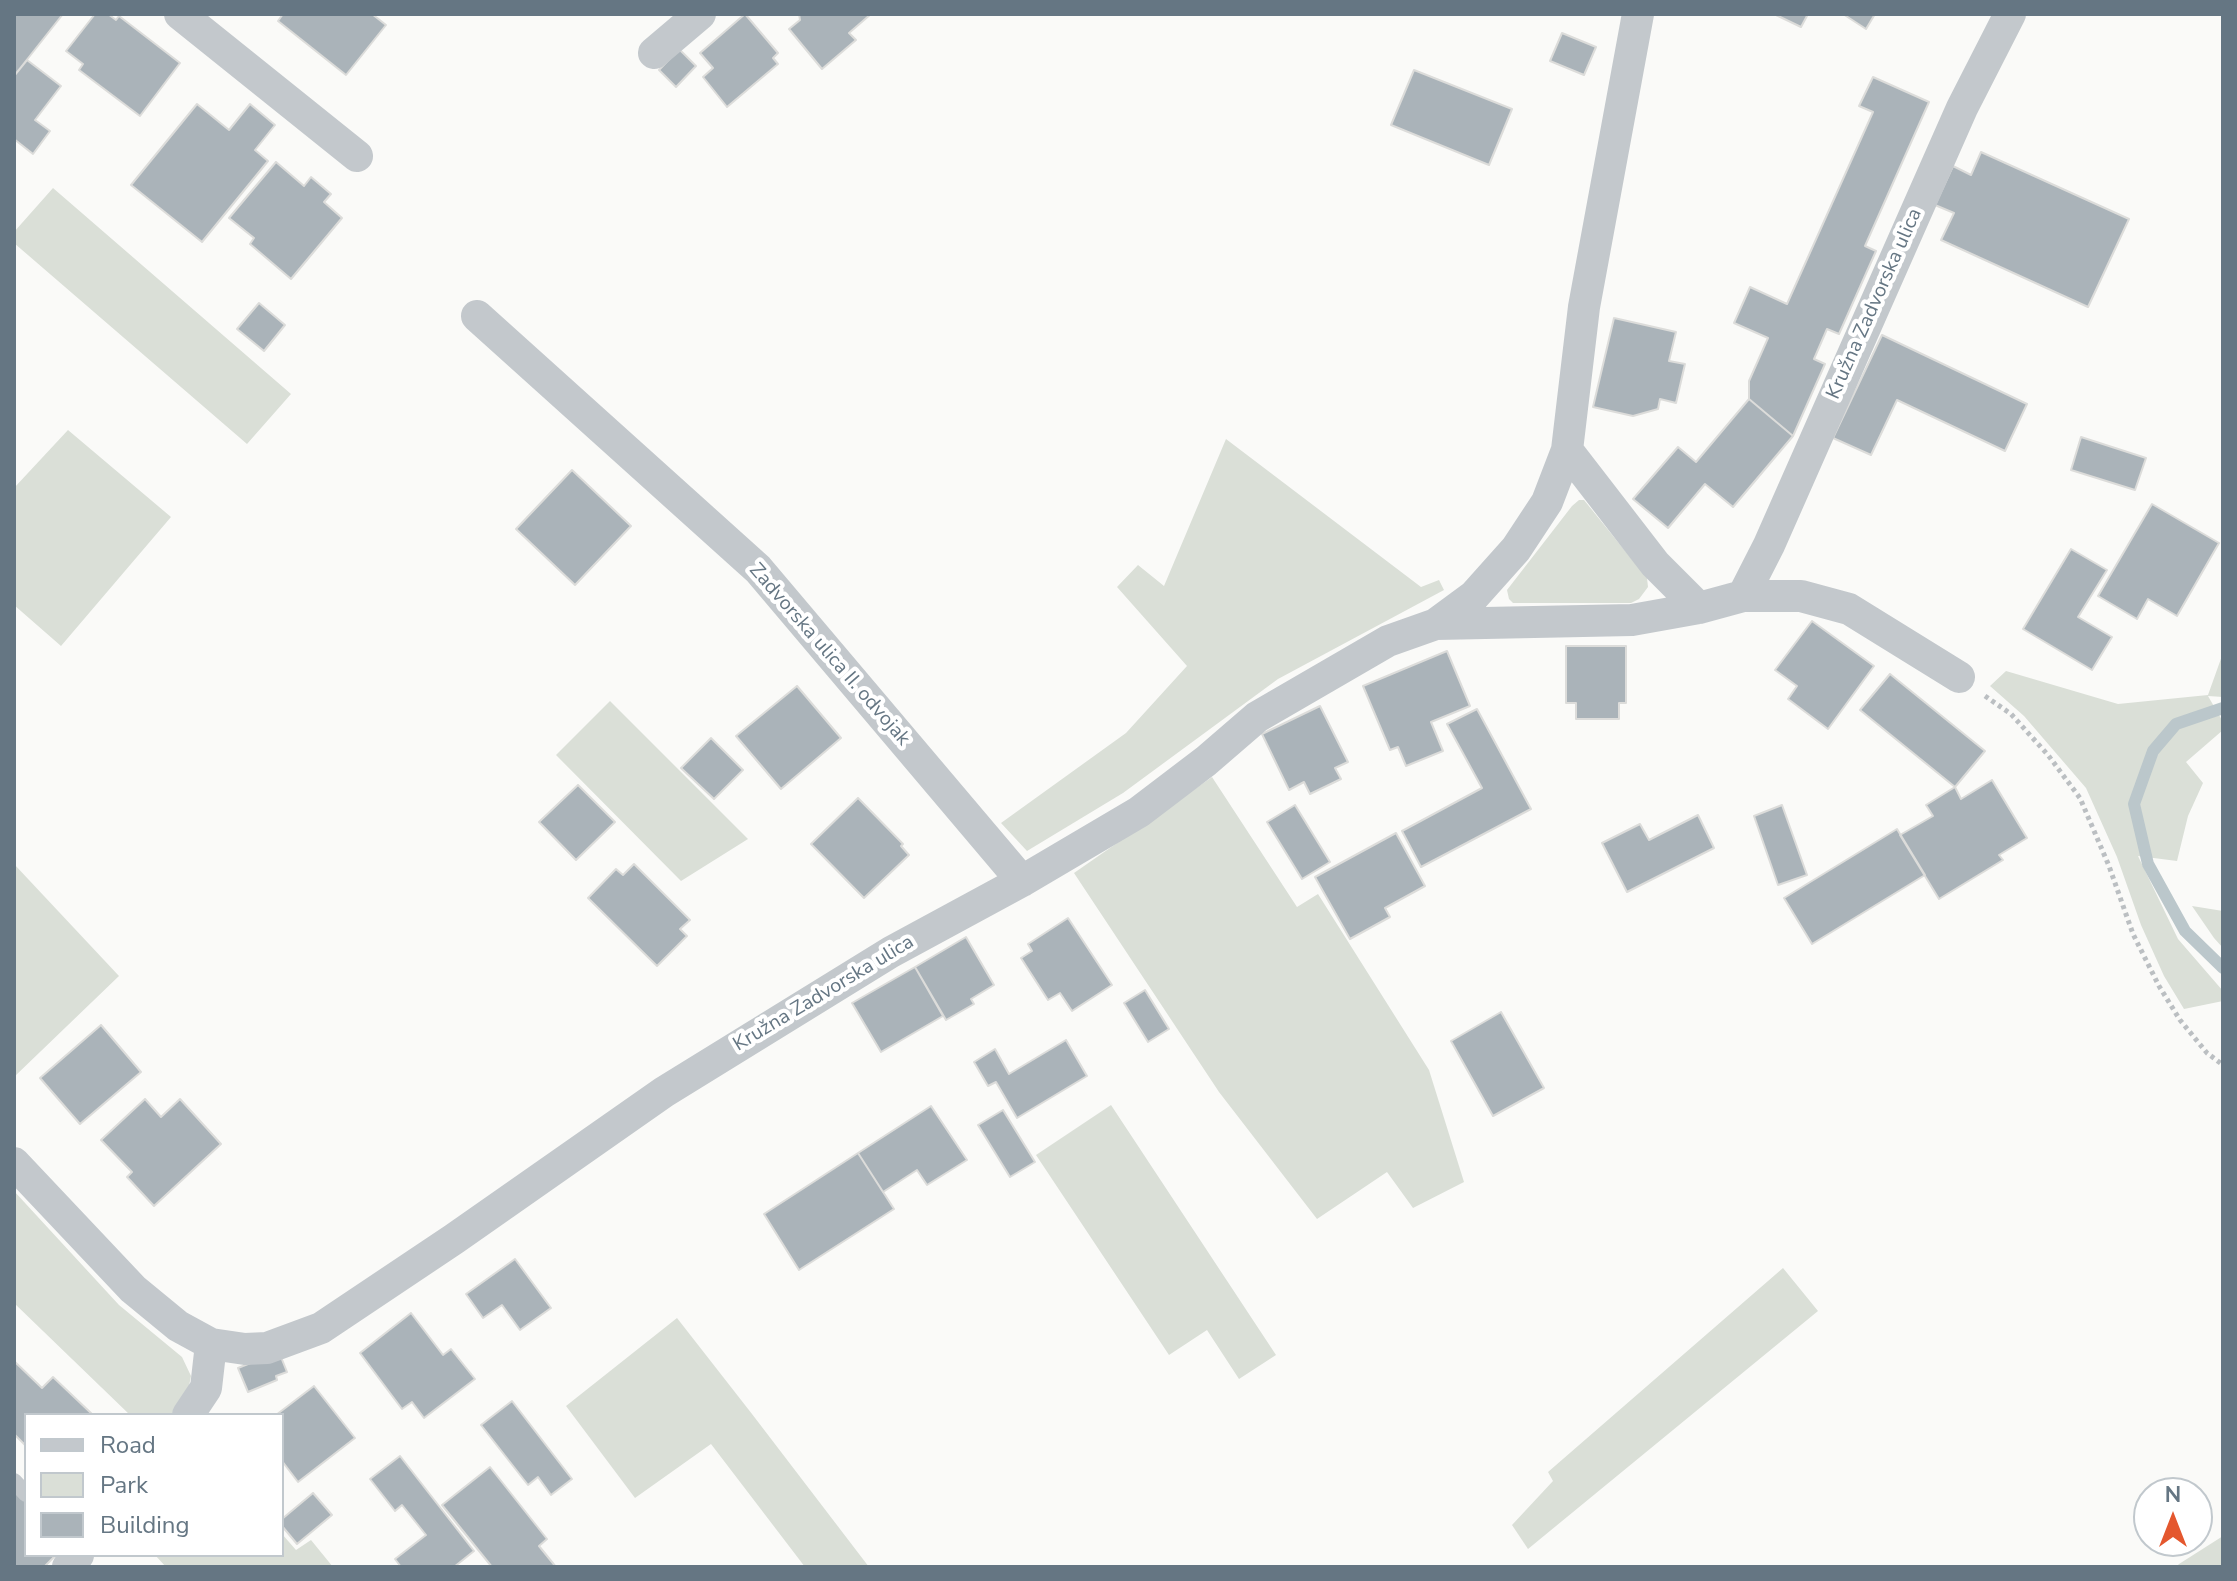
<!DOCTYPE html>
<html>
<head>
<meta charset="utf-8">
<style>
  body { margin:0 }
  #map { position:relative; width:2237px; height:1581px; overflow:hidden; background:#fafaf8; font-family:"Nunito Sans",sans-serif }
  canvas { display:block }
  .frame { position:absolute; inset:0; border:16px solid #657683; pointer-events:none }
  .legend { position:absolute; left:24px; top:1413px; width:260px; height:144px; box-sizing:border-box; background:#fff; border:2px solid #c1c8cd; margin:0; padding:10px 14px; list-style:none; font-size:24px; color:#657683 }
  .legend li { display:flex; align-items:center; gap:16px; height:40px }
  .legend b { width:40px; border:2px solid #c1c8cd }
  .north { position:absolute; left:2133px; top:1477px; width:80px; height:80px; box-sizing:border-box; background:#fff; border:2px solid #c1c8cd; border-radius:50%; rotate:0deg; font-size:22px; font-weight:700; line-height:32px; text-align:center; color:#657683 }
  .north::after { content:''; display:block; margin:auto; width:28px; height:36px; background:#e4572e; clip-path:polygon(50% 0,100% 100%,50% 72%,0 100%) }
</style>
</head>
<body>
<div id="map">
<canvas width="2237" height="1581"></canvas>
<div class="frame"></div>
<ul class="legend">
<li><b style="height:10px;background:#c3c8cc"></b>Road</li>
<li><b style="height:22px;background:#dadfd7"></b>Park</li>
<li><b style="height:22px;background:#aab3b9"></b>Building</li>
</ul>
<div class="north">N</div>
</div>
<script>
const g = document.querySelector('canvas').getContext('2d');
g.lineJoin = 'round';
function fillPath(path, color) {
  g.fillStyle = color;
  g.fill(path, 'evenodd');
}
function toPath(rows) {
  const path = new Path2D();
  for (const r of rows) {
    path.moveTo(r[0], r[1]);
    for (let i = 2; i < r.length; i += 2) path.lineTo(r[i], r[i + 1]);
  }
  return path;
}
function trace(path, color, width, dash) {
  g.strokeStyle = color;
  g.lineWidth = width;
  g.lineCap = dash ? 'butt' : 'round';
  g.setLineDash(dash || []);
  g.stroke(path);
}
function write(font, color, halo, rows, align = 'center') {
  g.font = font + ' "Nunito Sans",sans-serif';
  g.lineWidth = 8;
  g.setLineDash([]);
  g.textBaseline = 'middle';
  g.strokeStyle = halo;
  g.fillStyle = color;
  for (const [text, x, y, turn = 0] of rows) {
    g.save();
    g.translate(x, y);
    g.rotate((+turn || 0) * Math.PI / 180);
    g.textAlign = isNaN(turn) ? turn : align;
    if (halo) g.strokeText(text, 0, 0);
    g.fillText(text, 0, 0);
    g.restore();
  }
}
const green = toPath([
  [53,188,291,394,247,444,14,243,14,232],
  [68,430,171,517,61,646,14,605,14,488],
  [1226,439,1421,587,1439,580,1444,590,1278,679,1123,793,1027,851,1001,823,1126,733,1187,666,1117,587,1138,565,1164,586],
  [1579,500,1584,500,1647,578,1648,587,1639,599,1631,603,1513,603,1509,599,1507,590,1572,506],
  [2223,653,2223,697,2208,696,2223,722,2223,730,2186,762,2203,783,2188,816,2177,861,2138,856,2178,939,2223,991,2223,1001,2184,1009,2164,976,2141,925,2117,857,2086,788,2024,716,1990,686,2006,671,2118,704,2208,695],
  [610,701,748,839,681,881,556,755],
  [1212,777,1297,907,1318,894,1429,1070,1464,1182,1413,1208,1387,1172,1317,1219,1219,1092,1074,873],
  [14,864,119,976,14,1077],
  [2192,906,2223,911,2223,948,2214,938],
  [1111,1105,1276,1355,1239,1379,1207,1330,1169,1355,1036,1155],
  [14,1191,119,1305,182,1357,191,1376,188,1391,172,1415,130,1415,14,1303],
  [1783,1268,1818,1311,1528,1549,1512,1525,1553,1481,1548,1472],
  [677,1318,752,1414,869,1567,805,1567,711,1444,635,1498,566,1406],
  [282,1534,296,1550,311,1540,333,1567,166,1567,155,1555,282,1555],
  [2223,1536,2223,1567,2176,1567,2179,1564]
]);
const stream = toPath([
  [2223,708,2176,724,2153,751,2134,804,2148,864,2185,931,2223,968]
]);
const building = toPath([
  [14,14,63,14,14,76,14,14],
  [95,14,108,14,116,20,119,16,180,63,140,116,79,70,83,64,66,51,95,14],
  [283,14,372,14,386,25,346,75,278,21,283,14],
  [745,14,778,53,773,58,778,64,727,107,703,77,713,68,700,53,745,14],
  [799,14,871,14,849,33,856,40,822,69,789,29,800,20,799,14],
  [1774,14,1808,14,1801,27,1774,14],
  [1843,14,1875,14,1866,29,1843,14],
  [1562,33,1596,47,1584,75,1550,61,1562,33],
  [679,49,696,66,676,87,659,70,679,49],
  [27,60,61,86,35,120,50,131,33,154,14,139,14,76,27,60],
  [1414,70,1512,109,1489,165,1391,125,1414,70],
  [1873,77,1929,102,1865,246,1876,251,1839,334,1827,329,1814,359,1825,364,1793,436,1749,399,1749,381,1768,338,1734,323,1750,287,1787,304,1873,112,1859,106,1873,77],
  [197,104,229,130,250,104,275,125,255,150,268,161,202,242,131,185,197,104],
  [1981,152,2129,219,2088,307,1941,240,1954,213,1935,205,1953,166,1971,175,1981,152],
  [276,162,304,186,311,177,331,194,324,202,342,218,291,279,250,244,254,238,229,218,276,162],
  [259,303,285,325,264,351,237,329,259,303],
  [1614,318,1676,332,1669,361,1685,364,1676,403,1660,399,1658,409,1633,416,1593,407,1614,318],
  [1882,335,2027,404,2005,451,1897,400,1871,455,1833,438,1882,335],
  [1749,399,1793,436,1733,507,1705,484,1668,528,1633,499,1678,447,1696,462,1749,399],
  [2081,437,2146,458,2135,490,2071,470,2081,437],
  [572,470,631,526,575,585,516,529,572,470],
  [2152,504,2219,543,2177,616,2148,599,2137,619,2098,596,2152,504],
  [2071,549,2107,570,2078,617,2112,637,2092,670,2023,629,2071,549],
  [1812,621,1874,666,1828,729,1788,699,1797,686,1775,670,1812,621],
  [1566,646,1626,646,1626,703,1619,703,1619,719,1576,719,1576,703,1566,703,1566,646],
  [1447,651,1470,706,1431,722,1443,751,1406,766,1398,747,1390,750,1363,686,1447,651],
  [1890,674,1985,751,1955,787,1860,710,1890,674],
  [797,686,841,738,781,789,736,736,797,686],
  [1320,706,1348,762,1335,768,1341,779,1310,794,1304,782,1289,790,1262,734,1320,706],
  [1477,709,1531,809,1421,867,1402,831,1482,788,1447,724,1477,709],
  [711,738,743,770,714,799,681,768,711,738],
  [1992,780,2027,838,1999,855,2003,860,1939,899,1900,835,1933,816,1926,805,1955,787,1961,799,1992,780],
  [578,785,615,822,576,860,539,822,578,785],
  [858,798,903,844,901,846,909,855,864,898,811,844,858,798],
  [1295,805,1330,862,1302,879,1267,822,1295,805],
  [1782,805,1807,875,1778,885,1754,816,1782,805],
  [1698,815,1714,848,1627,892,1602,843,1640,824,1649,840,1698,815],
  [1897,829,1925,875,1812,944,1784,898,1897,829],
  [1396,833,1425,886,1385,908,1390,917,1350,939,1315,877,1396,833],
  [634,864,690,920,680,929,687,936,657,966,588,898,616,869,623,875,634,864],
  [1068,918,1112,985,1072,1011,1060,993,1048,1000,1021,958,1032,951,1028,944,1068,918],
  [966,937,994,985,971,999,974,1004,946,1020,915,967,966,937],
  [915,967,943,1016,881,1052,852,1003,915,967],
  [1145,990,1169,1029,1148,1042,1124,1003,1145,990],
  [1501,1012,1544,1088,1493,1116,1451,1041,1501,1012],
  [101,1025,141,1072,80,1124,40,1078,101,1025],
  [1066,1040,1087,1076,1017,1118,996,1082,988,1086,974,1062,995,1049,1009,1074,1066,1040],
  [145,1099,161,1117,180,1099,221,1144,154,1206,127,1177,132,1172,101,1140,145,1099],
  [931,1106,967,1160,927,1185,917,1170,883,1192,858,1153,931,1106],
  [1003,1110,1035,1162,1010,1177,978,1125,1003,1110],
  [858,1153,894,1209,799,1270,764,1214,858,1153],
  [515,1259,551,1308,520,1330,502,1305,483,1318,466,1294,515,1259],
  [411,1313,443,1355,451,1349,475,1379,424,1418,412,1402,402,1409,360,1353,411,1313],
  [268,1356,281,1357,287,1372,276,1376,277,1380,248,1392,238,1368,268,1356],
  [14,1361,42,1388,53,1377,93,1415,26,1415,26,1446,14,1434,14,1361],
  [314,1386,355,1438,298,1482,282,1461,282,1415,276,1415,314,1386],
  [512,1401,572,1479,551,1495,538,1477,528,1485,481,1425,512,1401],
  [400,1456,474,1551,454,1567,401,1567,395,1559,426,1535,402,1505,395,1511,370,1479,400,1456],
  [490,1467,547,1539,539,1546,556,1567,492,1567,442,1505,490,1467],
  [14,1491,26,1500,26,1555,56,1555,44,1567,14,1567,14,1491],
  [313,1493,332,1515,297,1544,282,1526,282,1519,313,1493]
]);
const path = toPath([
  [1985,696,2011,714,2048,755,2080,798,2109,866,2133,934,2159,986,2180,1020,2207,1053,2223,1065]
]);
const lane = toPath([
  [14,1481,26,1494]
]);
const street = toPath([
  [180,14,357,156],
  [654,53,700,14],
  [477,316,758,569,1022,881],
  [1567,450,1655,564,1699,608],
  [1743,596,1769,545,1962,108,2010,14],
  [1436,624,1632,620,1699,608,1743,596,1801,596,1849,609,1959,677],
  [14,1163,133,1289,178,1326,211,1344,245,1349,267,1348,321,1328,454,1239,664,1092,891,952,1022,881,1139,812,1206,761,1257,717,1388,641,1436,624,1474,596,1516,549,1547,502,1567,450,1584,307,1638,14],
  [188,1415,206,1388,211,1344],
  [68,1567,78,1555]
]);
const streetNames = [
  ["Kružna Zadvorska ulica",1875,304,-66],
  ["Zadvorska ulica II. odvojak",829,655,49],
  ["Kružna Zadvorska ulica",824,994,-31]
];
fillPath(green, '#dadfd7');
trace(stream, '#bbc7cb', 12);
fillPath(building, '#aab3b9');
trace(building, '#dcdcda', 2);
trace(path, '#bbbfc2', 5, [4, 4]);
trace(lane, '#c3c8cc', 16);
trace(street, '#c3c8cc', 32);
write('20px', '#657683', '#fff', streetNames);
</script>
</body>
</html>
